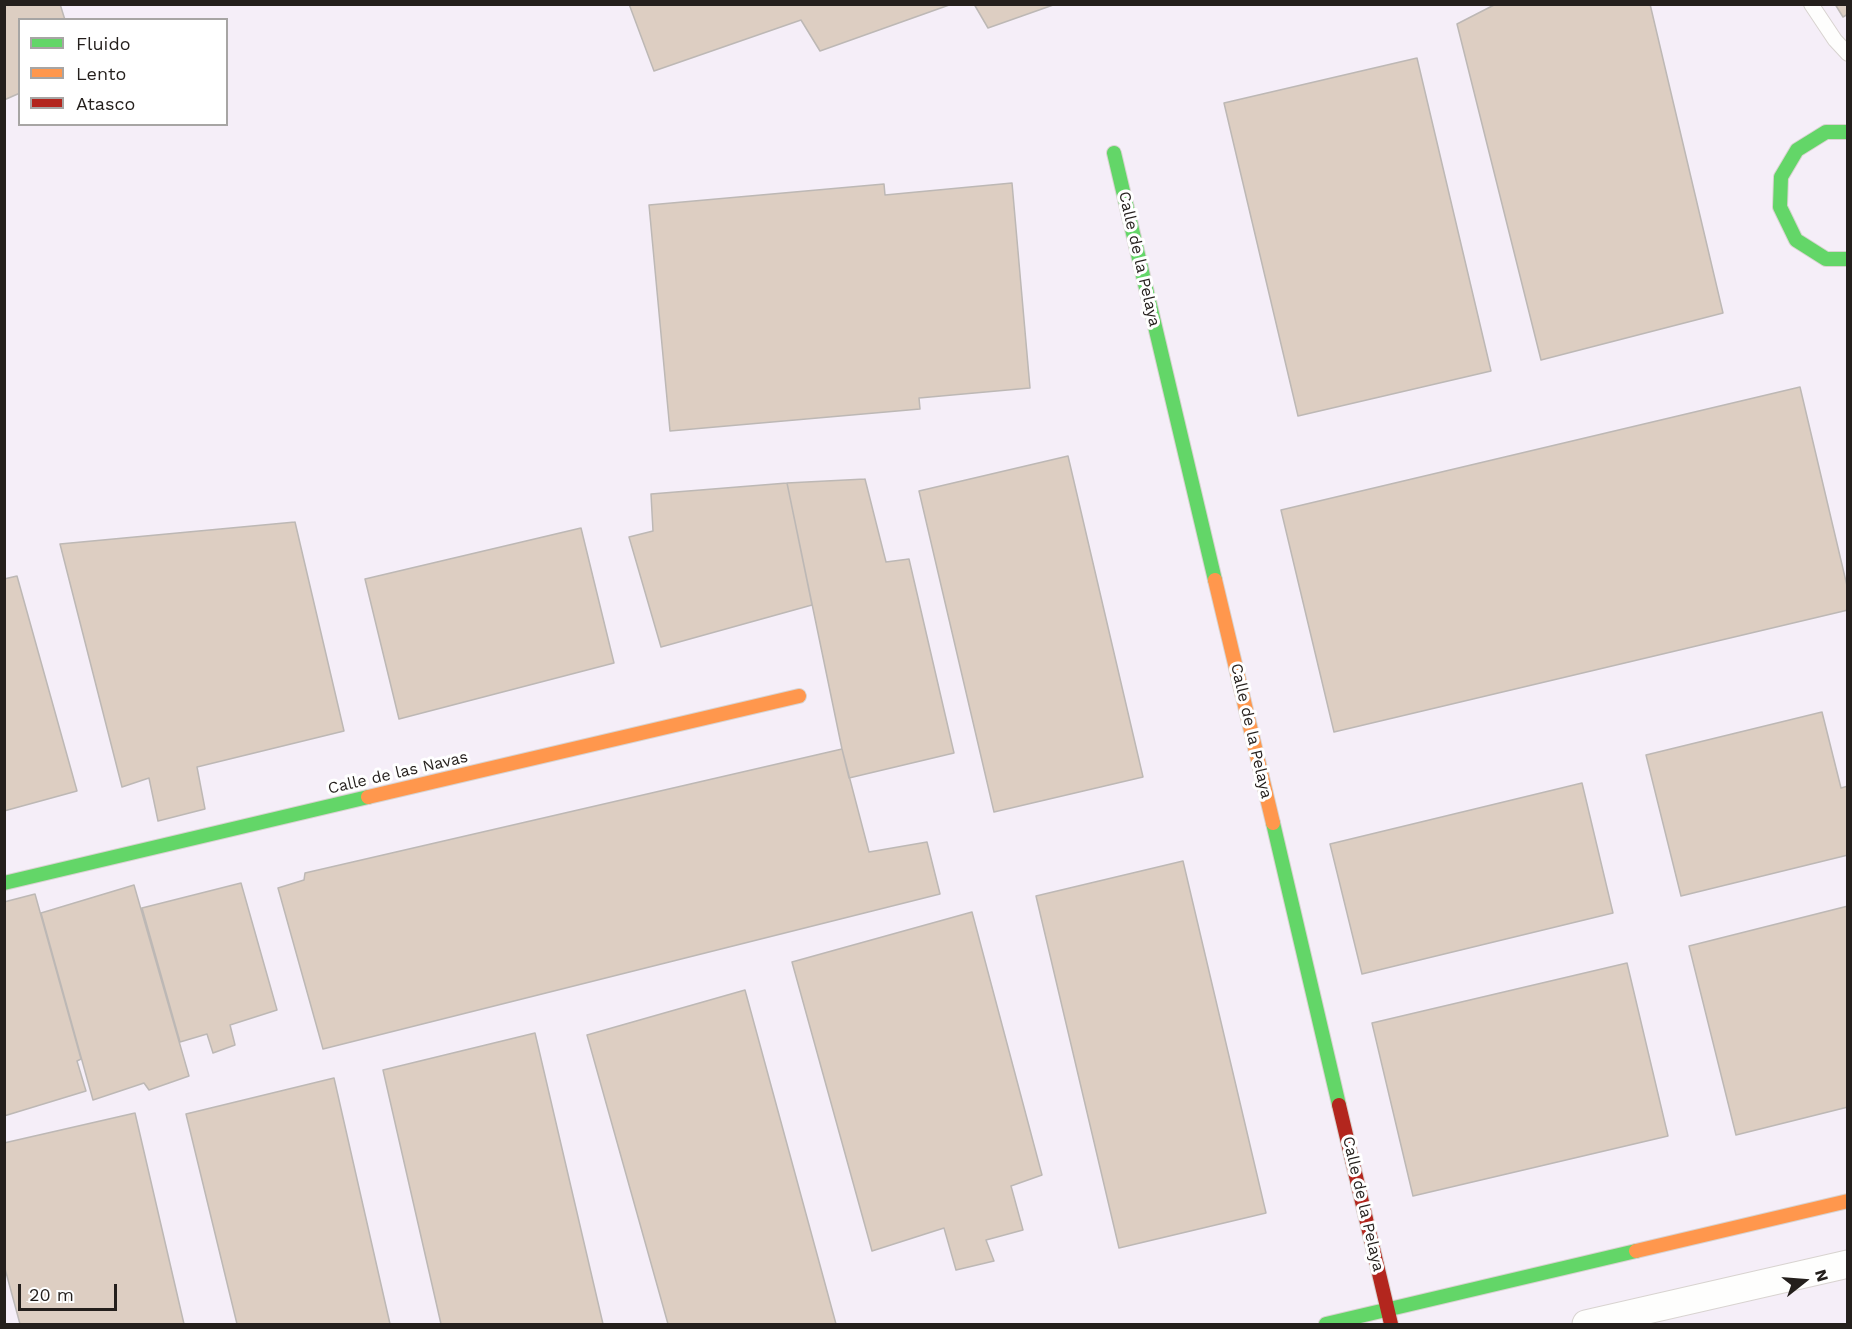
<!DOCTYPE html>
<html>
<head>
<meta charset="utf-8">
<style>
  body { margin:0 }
  #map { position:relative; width:1852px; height:1329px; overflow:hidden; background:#fbf5f1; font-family:"Work Sans",sans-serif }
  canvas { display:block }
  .frame { position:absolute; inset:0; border:6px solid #241f1c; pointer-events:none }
  .legend { position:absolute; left:18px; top:18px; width:210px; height:108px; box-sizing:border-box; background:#fff; border:2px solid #a7a5a4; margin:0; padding:8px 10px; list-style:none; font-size:18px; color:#241f1c }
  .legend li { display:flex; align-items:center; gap:12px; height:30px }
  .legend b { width:30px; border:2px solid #a7a5a4 }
  .north { position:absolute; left:1774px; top:1251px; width:60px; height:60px; -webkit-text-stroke:4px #fff; paint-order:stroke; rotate:73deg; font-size:16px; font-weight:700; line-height:24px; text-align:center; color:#241f1c }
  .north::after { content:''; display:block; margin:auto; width:21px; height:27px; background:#241f1c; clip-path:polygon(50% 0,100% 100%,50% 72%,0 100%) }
  .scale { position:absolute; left:18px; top:1284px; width:99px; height:27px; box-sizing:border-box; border:3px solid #241f1c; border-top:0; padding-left:8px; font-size:18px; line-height:21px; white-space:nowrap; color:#241f1c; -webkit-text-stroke:4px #fff; paint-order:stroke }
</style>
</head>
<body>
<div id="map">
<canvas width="1852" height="1329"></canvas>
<div class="frame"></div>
<ul class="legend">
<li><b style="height:8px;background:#63d668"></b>Fluido</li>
<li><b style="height:8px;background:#ff974d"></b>Lento</li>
<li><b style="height:8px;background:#b3261e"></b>Atasco</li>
</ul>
<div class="north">N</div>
<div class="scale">20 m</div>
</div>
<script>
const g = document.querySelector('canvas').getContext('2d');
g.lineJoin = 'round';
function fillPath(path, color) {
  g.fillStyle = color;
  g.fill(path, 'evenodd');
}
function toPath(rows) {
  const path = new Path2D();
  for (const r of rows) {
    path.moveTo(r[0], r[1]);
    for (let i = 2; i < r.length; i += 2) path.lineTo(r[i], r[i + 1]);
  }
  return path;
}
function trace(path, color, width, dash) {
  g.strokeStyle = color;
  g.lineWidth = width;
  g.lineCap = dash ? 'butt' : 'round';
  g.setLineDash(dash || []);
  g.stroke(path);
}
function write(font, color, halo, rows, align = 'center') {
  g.font = font + ' "Work Sans",sans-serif';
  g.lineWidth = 6;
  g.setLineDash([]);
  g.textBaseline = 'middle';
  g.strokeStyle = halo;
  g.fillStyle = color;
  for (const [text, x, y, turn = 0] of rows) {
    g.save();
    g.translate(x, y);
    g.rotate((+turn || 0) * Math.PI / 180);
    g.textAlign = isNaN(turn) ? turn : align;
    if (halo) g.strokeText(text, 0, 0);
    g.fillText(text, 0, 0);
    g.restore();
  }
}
const industrial = toPath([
  [5,5,1847,5,1847,1324,5,1324],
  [20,20,226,20,226,124,20,124]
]);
const building = toPath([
  [4,4,60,4,65,20,20,20,20,93,4,100,4,4],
  [629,4,952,4,820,51,801,20,654,71,629,4],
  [974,4,1056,4,988,28,974,4],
  [1496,4,1650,4,1723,313,1541,360,1457,24,1496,4],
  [1835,4,1848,4,1848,14,1843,17,1835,4],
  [1417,58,1491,371,1298,416,1224,103,1417,58],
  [1012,183,1030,388,919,398,920,409,670,431,649,205,884,184,885,195,1012,183],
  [1800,387,1848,590,1848,610,1334,732,1281,510,1800,387],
  [1068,456,1143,777,994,812,919,491,1068,456],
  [865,479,886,562,909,559,954,753,849,778,842,749,787,483,865,479],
  [787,483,812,605,661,647,629,537,653,531,651,494,787,483],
  [295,522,344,731,197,767,205,809,158,821,149,778,122,787,60,544,295,522],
  [581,528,614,663,399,719,365,579,581,528],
  [17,576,77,791,4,811,4,579,17,576],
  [1822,712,1841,788,1848,786,1848,855,1681,896,1646,755,1822,712],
  [842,749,869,852,927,842,940,894,323,1049,278,888,304,880,305,873,842,749],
  [1582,783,1613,913,1362,974,1330,844,1582,783],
  [1183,861,1266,1213,1119,1248,1036,896,1183,861],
  [241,883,277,1010,230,1025,235,1045,213,1053,207,1034,180,1042,142,908,241,883],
  [134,885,189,1076,149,1090,144,1083,93,1100,41,913,134,885],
  [35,894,81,1059,77,1061,86,1091,4,1116,4,902,35,894],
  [1848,906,1848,1107,1736,1135,1689,946,1848,906],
  [972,912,1042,1175,1011,1186,1023,1230,986,1240,994,1261,956,1270,944,1228,872,1251,792,962,972,912],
  [1627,963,1668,1136,1413,1196,1372,1023,1627,963],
  [745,990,836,1324,668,1324,587,1035,745,990],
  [535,1033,603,1324,441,1324,383,1070,535,1033],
  [334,1078,390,1324,237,1324,186,1114,334,1078],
  [135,1113,184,1324,20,1324,4,1265,4,1143,135,1113]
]);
const lane = toPath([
  [1811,4,1835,40,1848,54]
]);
const street = toPath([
  [1586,1324,1848,1264]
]);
const fast = toPath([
  [1848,132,1826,132,1797,150,1781,177,1780,207,1796,240,1826,259,1848,259],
  [1114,153,1215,580],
  [1273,823,1339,1105],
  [4,883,368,797],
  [1326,1324,1636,1251]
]);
const slow = toPath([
  [1215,580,1273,823],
  [368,797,799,696],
  [1636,1251,1848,1201]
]);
const jam = toPath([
  [1339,1105,1391,1324]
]);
const streetNames = [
  ["Calle de la Pelaya",1139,259,77],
  ["Calle de la Pelaya",1251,731,77],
  ["Calle de las Navas",398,773,-13],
  ["Calle de la Pelaya",1363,1204,77]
];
fillPath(industrial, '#f5eef8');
fillPath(building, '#ddcec2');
trace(building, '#bdb8b5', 1.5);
trace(lane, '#d8d3d0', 16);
trace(street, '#d8d3d0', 29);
trace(fast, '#d8d3d0', 16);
trace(slow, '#d8d3d0', 16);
trace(jam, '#d8d3d0', 16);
trace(lane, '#fefefd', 14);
trace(street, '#fefefd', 27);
trace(fast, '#63d668', 14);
trace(slow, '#ff974d', 14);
trace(jam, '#b3261e', 14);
write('16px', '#241f1c', '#fff', streetNames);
</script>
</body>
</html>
